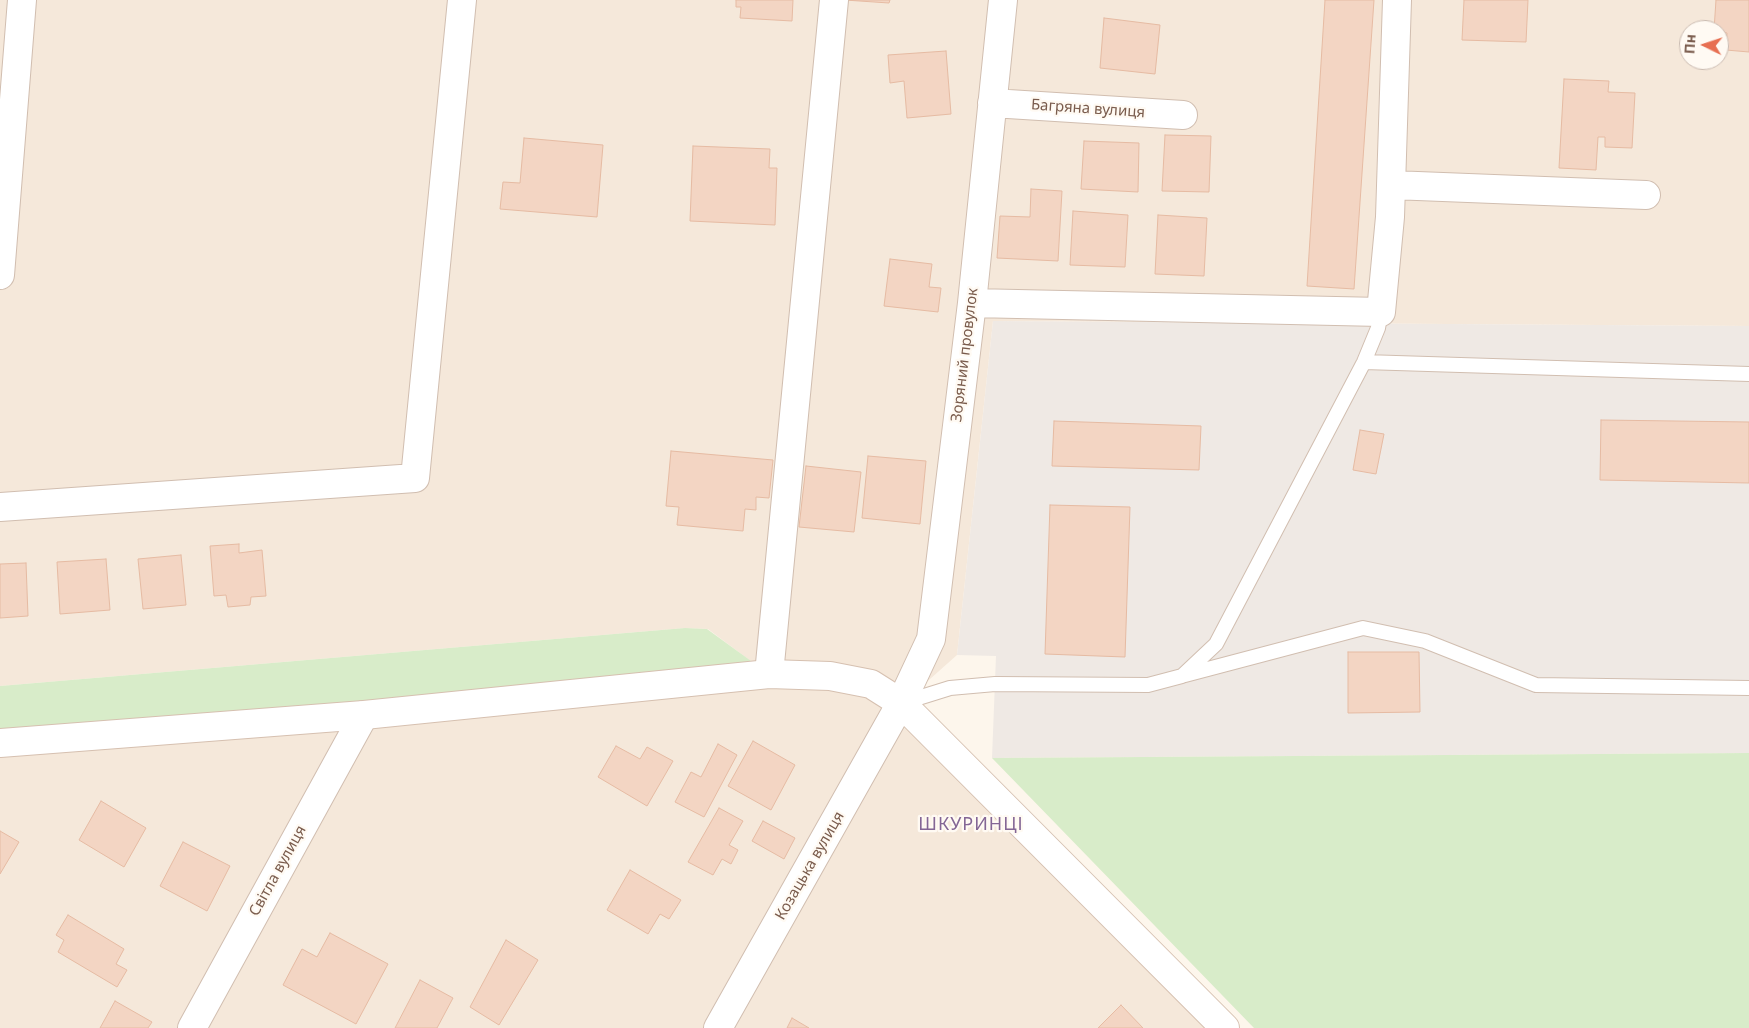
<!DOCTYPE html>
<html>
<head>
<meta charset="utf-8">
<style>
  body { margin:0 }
  #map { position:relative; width:1749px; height:1028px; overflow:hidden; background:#fdf6ec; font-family:"Noto Sans",sans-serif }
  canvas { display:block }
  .north { position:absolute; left:1679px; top:20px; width:50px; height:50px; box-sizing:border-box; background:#fffaf3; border:1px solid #cabbb1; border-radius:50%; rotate:274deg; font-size:14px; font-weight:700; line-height:20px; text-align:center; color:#7a5c4d }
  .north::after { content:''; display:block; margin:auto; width:18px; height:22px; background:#e76f51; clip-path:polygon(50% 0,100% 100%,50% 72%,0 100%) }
</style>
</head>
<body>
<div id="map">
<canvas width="1749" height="1028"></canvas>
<div class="north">Пн</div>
</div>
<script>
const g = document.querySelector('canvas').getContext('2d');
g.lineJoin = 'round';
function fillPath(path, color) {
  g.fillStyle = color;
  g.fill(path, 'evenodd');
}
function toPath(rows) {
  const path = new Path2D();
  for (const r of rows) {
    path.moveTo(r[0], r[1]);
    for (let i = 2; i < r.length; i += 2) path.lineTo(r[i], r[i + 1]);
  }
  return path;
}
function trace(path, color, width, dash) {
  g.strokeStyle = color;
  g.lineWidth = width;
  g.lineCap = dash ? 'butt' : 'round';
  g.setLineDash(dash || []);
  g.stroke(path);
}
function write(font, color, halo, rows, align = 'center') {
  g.font = font + ' "Noto Sans",sans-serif';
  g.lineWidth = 4.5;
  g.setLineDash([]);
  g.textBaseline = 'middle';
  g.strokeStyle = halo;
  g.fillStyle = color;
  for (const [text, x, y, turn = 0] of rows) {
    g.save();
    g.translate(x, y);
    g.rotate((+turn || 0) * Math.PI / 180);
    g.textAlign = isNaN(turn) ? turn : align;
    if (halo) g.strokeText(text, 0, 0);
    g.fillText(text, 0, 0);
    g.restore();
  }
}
const residential = toPath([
  [0,0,1749,0,1749,326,993,321,957,655,902,704,1225,1028,0,1028,0,743,768,674,708,629,685,628,0,686],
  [1689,30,1719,30,1719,60,1689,60]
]);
const industrial = toPath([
  [993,321,1749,326,1749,753,992,758,996,656,957,655]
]);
const green = toPath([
  [685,628,707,629,769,674,0,743,0,686],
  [1749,753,1749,1028,1254,1028,992,758]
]);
const building = toPath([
  [736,0,793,0,792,21,740,18,741,7,736,7,736,0],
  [845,0,890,0,889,3,845,0],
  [1325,0,1374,0,1354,289,1307,286,1325,0],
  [1464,0,1528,0,1526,42,1462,40,1464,0],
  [1716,0,1749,0,1749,52,1726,50,1727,33,1714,30,1716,0],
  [1104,18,1160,25,1155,74,1100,68,1104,18],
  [946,51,951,114,907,118,904,81,890,83,888,55,946,51],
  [1564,79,1609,81,1608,92,1635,93,1632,148,1605,147,1605,137,1598,137,1596,170,1559,168,1564,79],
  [1165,135,1211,136,1209,192,1162,191,1165,135],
  [524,138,603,145,597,217,500,209,503,182,520,183,524,138],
  [1084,141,1139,143,1138,192,1081,189,1084,141],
  [693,146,770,149,769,168,777,168,775,225,690,221,693,146],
  [1031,189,1062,191,1058,261,997,258,1000,216,1030,217,1031,189],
  [1073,211,1128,215,1125,267,1070,265,1073,211],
  [1158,215,1207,218,1204,276,1155,274,1158,215],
  [890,259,932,264,929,287,941,288,938,312,884,306,890,259],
  [1601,420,1749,422,1749,483,1600,480,1601,420],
  [1054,421,1201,426,1199,470,1052,466,1054,421],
  [1360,430,1384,434,1376,474,1353,470,1360,430],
  [671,451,773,460,769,498,756,497,756,510,745,509,743,531,677,525,679,507,666,506,671,451],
  [868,456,926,461,920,524,862,518,868,456],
  [806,466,861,472,854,532,799,527,806,466],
  [1050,505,1130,507,1125,657,1045,654,1050,505],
  [239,544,239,553,262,550,266,596,251,597,250,605,228,607,226,595,214,596,210,546,239,544],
  [181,555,186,605,143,609,138,559,181,555],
  [106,559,110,610,60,614,57,562,106,559],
  [26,563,28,616,0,618,0,564,26,563],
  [1348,652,1419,652,1420,712,1348,713,1348,652],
  [753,741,795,765,771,810,728,786,753,741],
  [718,744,737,755,704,817,675,802,691,772,701,777,718,744],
  [616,746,640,759,647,747,673,761,647,806,598,777,616,746],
  [101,801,146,828,124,867,79,840,101,801],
  [719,808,743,821,729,845,738,850,731,864,722,859,713,875,688,862,719,808],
  [763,821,795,838,784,859,752,841,763,821],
  [0,831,19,842,0,874,0,831],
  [183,842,230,866,207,911,160,886,183,842],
  [630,870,681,900,669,919,660,914,648,934,607,910,630,870],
  [68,915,124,949,116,964,127,970,117,987,58,952,64,940,56,935,68,915],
  [330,933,388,964,356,1024,283,985,302,949,317,957,330,933],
  [506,940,538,960,499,1025,470,1007,506,940],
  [420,980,453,998,437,1028,395,1028,420,980],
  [115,1001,152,1022,148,1028,100,1028,115,1001],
  [1121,1005,1143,1028,1098,1028,1121,1005],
  [792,1018,809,1028,787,1028,792,1018]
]);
const lane = toPath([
  [1364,362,1749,374],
  [1185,675,1363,628,1425,641,1536,685,1749,688],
  [902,703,950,688,995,684,1148,685,1182,676,1216,644,1364,362,1378,328,1381,312]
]);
const street = toPath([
  [992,103,1183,115],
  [1392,185,1646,195],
  [0,275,22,0],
  [972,303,1381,312,1390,217,1397,0],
  [0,507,415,478,462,0],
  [769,674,834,0],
  [192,1028,364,715],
  [718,1028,901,703,931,639,972,303,1003,0]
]);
const secondary = toPath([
  [0,743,364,715,769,674,830,676,871,684,901,703,1225,1028]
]);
const streetNames = [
  ["Багряна вулиця",1088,109,4],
  ["Зоряний провулок",965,355,-83],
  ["Козацька вулиця",810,866,-60],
  ["Світла вулиця",278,871,-61]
];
const quarterNames = [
  ["ШКУРИНЦІ",971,825]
];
fillPath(residential, '#f5e8da');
fillPath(industrial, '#efe9e4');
fillPath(green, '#d8ecc9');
fillPath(building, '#f3d5c3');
trace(building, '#e6bba3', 1);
trace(lane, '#d1beb0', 16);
trace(street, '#d1beb0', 30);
trace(secondary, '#d6c0b0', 30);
trace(lane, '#fff', 14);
trace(street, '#fff', 28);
trace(secondary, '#fff', 28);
write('15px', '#7a5c4d', '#fffaf3', streetNames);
g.letterSpacing = '1px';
write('18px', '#846695', '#fffaf3', quarterNames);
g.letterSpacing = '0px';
</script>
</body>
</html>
